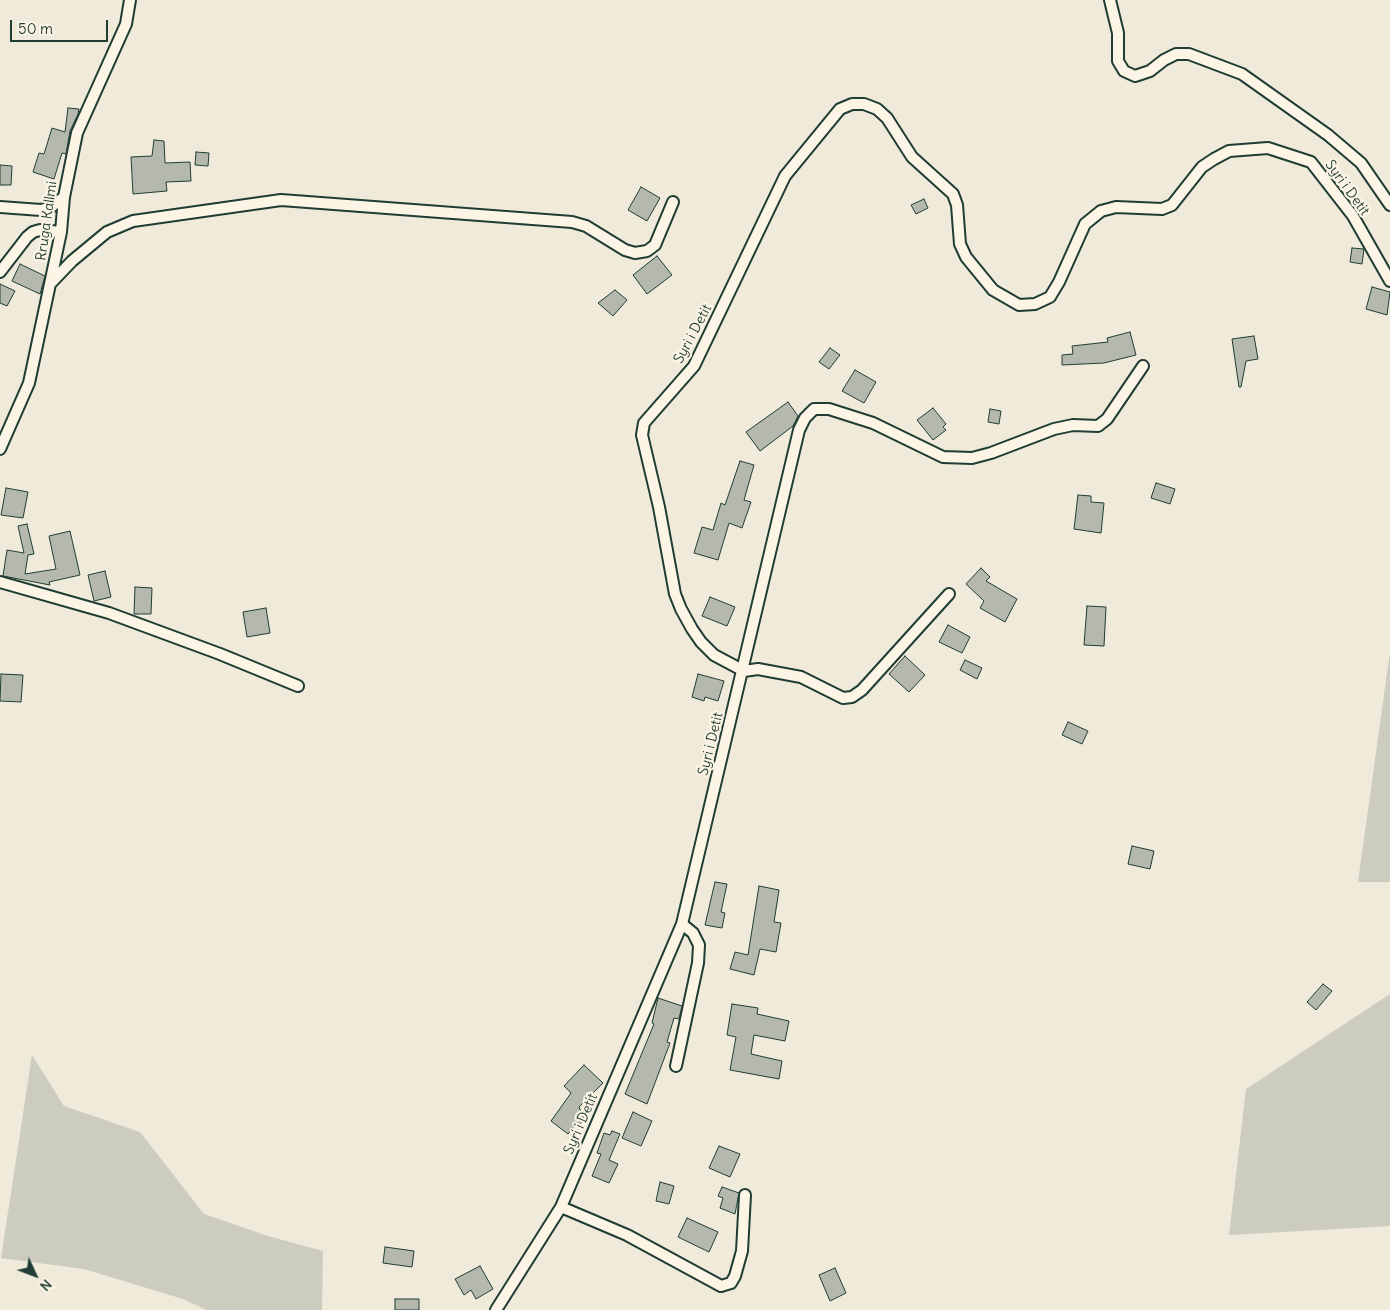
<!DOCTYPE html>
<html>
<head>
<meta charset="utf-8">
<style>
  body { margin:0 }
  #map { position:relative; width:1390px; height:1310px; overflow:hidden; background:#efeada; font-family:Delius,sans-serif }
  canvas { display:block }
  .north { position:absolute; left:10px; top:1250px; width:50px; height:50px; -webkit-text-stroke:4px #fcf5e5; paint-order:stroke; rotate:133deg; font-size:14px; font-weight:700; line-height:20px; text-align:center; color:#1f3d34 }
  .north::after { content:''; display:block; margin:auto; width:18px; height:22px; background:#1f3d34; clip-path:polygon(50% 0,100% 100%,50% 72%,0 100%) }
  .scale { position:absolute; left:10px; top:20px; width:98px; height:22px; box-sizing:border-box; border:2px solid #1f3d34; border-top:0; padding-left:6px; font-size:15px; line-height:18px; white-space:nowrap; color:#1f3d34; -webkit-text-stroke:4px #fcf5e5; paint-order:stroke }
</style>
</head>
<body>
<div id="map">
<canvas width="1390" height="1310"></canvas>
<div class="north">N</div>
<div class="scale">50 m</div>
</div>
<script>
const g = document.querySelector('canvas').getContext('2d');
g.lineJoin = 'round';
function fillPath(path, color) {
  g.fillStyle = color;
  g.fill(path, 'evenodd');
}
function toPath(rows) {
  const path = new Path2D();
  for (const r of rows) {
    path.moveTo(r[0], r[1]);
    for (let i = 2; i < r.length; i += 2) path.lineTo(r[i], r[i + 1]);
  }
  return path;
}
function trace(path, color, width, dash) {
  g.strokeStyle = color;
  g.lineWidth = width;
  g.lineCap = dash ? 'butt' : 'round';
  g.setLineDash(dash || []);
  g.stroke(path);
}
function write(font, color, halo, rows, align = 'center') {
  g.font = font + ' Delius,sans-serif';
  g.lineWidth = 4.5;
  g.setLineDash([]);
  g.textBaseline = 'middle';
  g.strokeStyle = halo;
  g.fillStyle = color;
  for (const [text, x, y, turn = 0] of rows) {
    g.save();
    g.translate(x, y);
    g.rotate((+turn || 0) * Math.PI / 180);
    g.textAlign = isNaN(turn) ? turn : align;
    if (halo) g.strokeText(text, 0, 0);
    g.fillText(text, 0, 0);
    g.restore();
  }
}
const green = toPath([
  [1390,652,1390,882,1358,882],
  [1390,994,1390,1226,1229,1235,1246,1089],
  [32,1055,64,1106,140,1132,204,1214,268,1236,323,1251,322,1310,207,1310,183,1299,84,1269,1,1258]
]);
const building = toPath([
  [68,108,79,109,78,114,70,131,66,154,62,153,54,179,33,172,39,153,44,154,52,128,65,132,68,108],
  [154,140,164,141,165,163,190,162,191,181,166,182,167,191,133,194,131,157,152,156,154,140],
  [196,152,209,153,208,166,195,165,196,152],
  [0,165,12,166,11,185,0,185,0,165],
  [641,187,660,198,647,221,628,210,641,187],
  [924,199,928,208,916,214,911,205,924,199],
  [1352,248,1364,249,1362,264,1350,262,1352,248],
  [657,256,672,275,647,294,633,275,657,256],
  [20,264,45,276,40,294,12,281,20,264],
  [0,284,15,291,7,306,0,303,0,284],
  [1372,287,1390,292,1387,315,1366,309,1372,287],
  [615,290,627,300,613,316,598,303,615,290],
  [1130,332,1136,355,1104,363,1062,365,1062,355,1073,354,1072,346,1108,342,1107,338,1130,332],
  [1254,336,1258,359,1246,361,1241,387,1239,387,1232,339,1254,336],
  [830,348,840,355,829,369,819,362,830,348],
  [855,370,876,382,864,403,842,391,855,370],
  [788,402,798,416,793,426,760,451,746,432,788,402],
  [933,408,946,424,943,427,946,430,933,440,917,420,933,408],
  [990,409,1001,411,999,424,988,422,990,409],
  [740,461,754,465,744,500,751,502,742,528,729,523,718,560,694,553,702,527,713,530,721,503,725,505,740,461],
  [1156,483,1175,489,1170,504,1151,498,1156,483],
  [6,488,28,492,23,518,1,515,6,488],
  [1078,495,1091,496,1091,502,1104,503,1101,533,1074,529,1078,495],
  [27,524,34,554,28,555,25,574,56,569,49,536,70,531,80,575,49,582,50,585,3,576,7,550,24,553,18,526,27,524],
  [981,568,990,577,986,581,1017,599,1005,622,980,608,984,601,966,584,981,568],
  [105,571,111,597,94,601,88,575,105,571],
  [135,587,152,588,151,614,134,614,135,587],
  [710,597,735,607,727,626,702,616,710,597],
  [1087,606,1106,607,1104,646,1084,645,1087,606],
  [266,608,270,633,247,637,243,612,266,608],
  [948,625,970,637,962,653,939,642,948,625],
  [905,656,925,675,909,692,889,674,905,656],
  [965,660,982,668,977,679,960,670,965,660],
  [1,674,23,675,21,702,0,701,1,674],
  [698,674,724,681,718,701,705,697,704,701,692,697,698,674],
  [1068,722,1088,731,1082,744,1062,735,1068,722],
  [1132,846,1154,851,1150,869,1128,864,1132,846],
  [715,882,727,884,721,912,725,913,722,928,705,925,715,882],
  [759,886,779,890,774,922,781,923,776,952,760,949,754,975,730,969,735,952,748,955,759,886],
  [1323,984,1332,991,1316,1010,1307,1002,1323,984],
  [658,998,682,1006,679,1019,674,1018,667,1042,670,1043,647,1104,625,1094,654,1024,652,1023,658,998],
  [732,1004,758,1008,757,1014,789,1021,785,1041,754,1035,751,1054,782,1061,779,1079,730,1070,736,1037,727,1035,732,1004],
  [584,1065,603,1083,579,1107,585,1121,574,1126,568,1134,551,1121,571,1093,564,1086,584,1065],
  [633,1112,652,1121,641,1146,622,1138,633,1112],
  [612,1131,620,1134,609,1160,618,1164,609,1183,592,1176,601,1154,597,1153,604,1133,610,1135,612,1131],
  [719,1146,740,1154,730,1177,709,1168,719,1146],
  [660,1182,674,1186,669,1204,656,1201,660,1182],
  [722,1187,739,1193,735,1214,720,1208,723,1198,718,1196,722,1187],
  [687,1218,718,1232,709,1252,678,1237,687,1218],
  [385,1247,414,1251,412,1267,383,1263,385,1247],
  [480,1266,493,1289,476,1299,471,1290,464,1295,455,1279,480,1266],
  [835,1268,846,1293,830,1301,819,1275,835,1268],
  [395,1299,419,1299,419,1310,395,1310,395,1299]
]);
const street = toPath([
  [1110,0,1118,33,1118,61,1124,71,1135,76,1150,71,1164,60,1176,54,1189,54,1242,74,1328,135,1361,163,1390,205],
  [0,207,41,210,51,207,64,197],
  [0,272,27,237,33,232,40,230,61,232],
  [51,283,72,261,107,232,133,221,281,200,572,222,586,226,625,250,635,253,647,251,655,245,673,202],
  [0,449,29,383,61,232,64,197,77,133,126,24,130,0],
  [0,582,109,613,220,654,298,686],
  [949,594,862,690,852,697,843,698,801,677,758,669,744,671,714,655,701,642,692,629,681,609,675,594,659,507,642,435,644,423,694,366,785,176,840,109,852,104,864,104,877,109,887,118,912,157,953,194,957,205,960,244,966,257,993,290,1019,305,1035,304,1050,297,1059,282,1085,224,1101,211,1116,207,1162,209,1172,205,1202,167,1214,159,1229,151,1268,148,1311,162,1353,216,1390,281],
  [676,1066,698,963,699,945,693,933,682,924],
  [561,1207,627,1235,721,1286,731,1283,735,1276,742,1251,745,1195],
  [496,1310,561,1207,682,924,799,430,805,418,814,409,829,409,873,423,943,457,972,458,991,453,1054,429,1073,425,1098,426,1107,419,1143,366]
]);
const streetNames = [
  ["Syri i Detit",1347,188,54],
  ["Rruga Kallmi",47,221,-82],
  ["Syri i Detit",693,334,-62],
  ["Syri i Detit",711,744,-76],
  ["Syri i Detit",581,1124,-67]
];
fillPath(green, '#cccdbf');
fillPath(building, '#b5b9ad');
trace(building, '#1f3d34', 1);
trace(street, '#1f3d34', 14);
trace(street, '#fcf5e5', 10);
write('14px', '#1f3d34', '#fcf5e5', streetNames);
</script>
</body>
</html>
